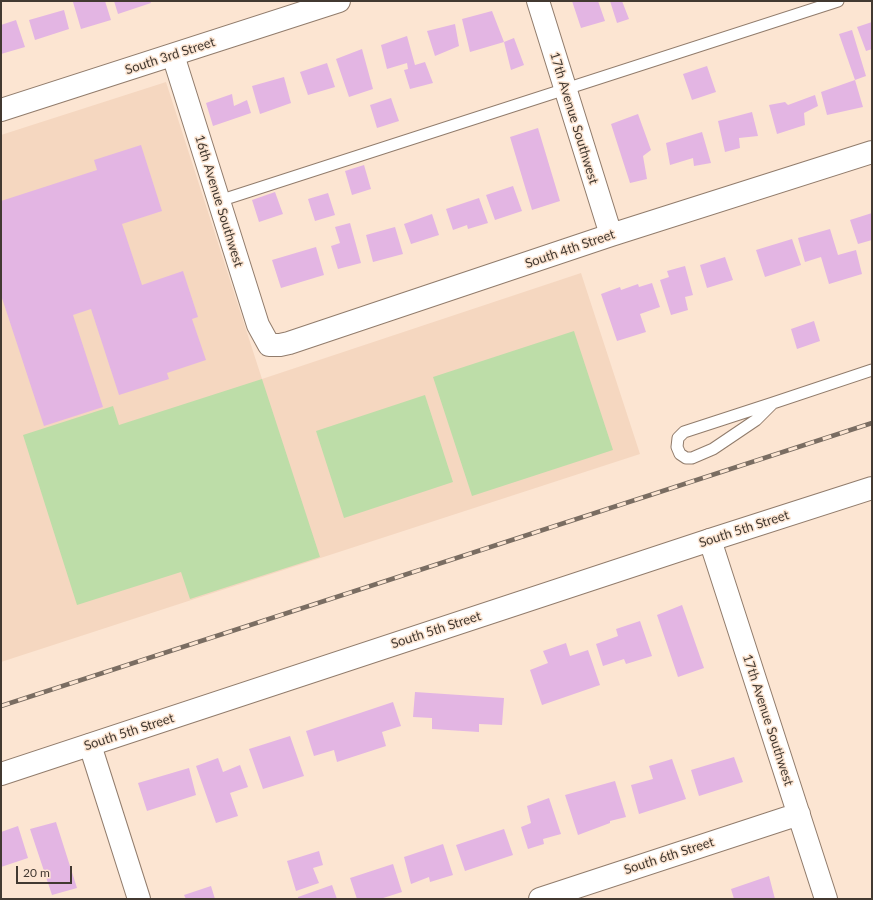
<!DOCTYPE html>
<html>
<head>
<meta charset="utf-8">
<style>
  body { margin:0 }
  #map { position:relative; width:873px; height:900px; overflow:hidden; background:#fce5d2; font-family:Lato,sans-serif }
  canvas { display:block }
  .frame { position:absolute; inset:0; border:2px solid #423931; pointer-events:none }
  .scale { position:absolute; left:16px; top:866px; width:56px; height:18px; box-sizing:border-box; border:2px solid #423931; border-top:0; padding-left:5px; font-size:12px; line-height:14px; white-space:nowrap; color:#423931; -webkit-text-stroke:3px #fce5d2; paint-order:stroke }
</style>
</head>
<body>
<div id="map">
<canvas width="873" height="900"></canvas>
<div class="frame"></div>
<div class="scale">20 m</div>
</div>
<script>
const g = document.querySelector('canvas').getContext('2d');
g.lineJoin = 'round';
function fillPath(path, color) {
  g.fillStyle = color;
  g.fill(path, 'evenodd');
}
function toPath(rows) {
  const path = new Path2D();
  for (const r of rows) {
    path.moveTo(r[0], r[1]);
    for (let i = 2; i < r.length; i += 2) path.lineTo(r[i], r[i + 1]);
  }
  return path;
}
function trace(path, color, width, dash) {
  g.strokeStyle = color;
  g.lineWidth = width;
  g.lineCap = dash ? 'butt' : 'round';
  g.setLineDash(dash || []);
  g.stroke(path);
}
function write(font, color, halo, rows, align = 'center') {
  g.font = font + ' Lato,sans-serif';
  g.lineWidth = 3;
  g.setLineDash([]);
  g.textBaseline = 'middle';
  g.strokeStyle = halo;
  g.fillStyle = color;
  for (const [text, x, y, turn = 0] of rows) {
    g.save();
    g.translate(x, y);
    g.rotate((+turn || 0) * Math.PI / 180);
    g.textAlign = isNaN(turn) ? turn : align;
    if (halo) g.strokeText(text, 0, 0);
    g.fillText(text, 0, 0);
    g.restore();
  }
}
const built = toPath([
  [166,82,262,379,581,273,640,454,1,662,1,135]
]);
const green = toPath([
  [574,331,613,450,472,496,433,377],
  [262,379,320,557,190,599,181,572,77,605,23,435,113,406,119,425],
  [425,395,453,482,344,518,316,431]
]);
const building = toPath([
  [75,1,105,1,111,20,81,29,73,2],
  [114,1,150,1,151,3,118,14],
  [572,1,598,1,605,21,581,28],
  [610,1,622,1,629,19,617,23],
  [64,10,69,29,35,40,29,20],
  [492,11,504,42,514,38,524,65,511,70,504,42,470,52,462,19],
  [16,20,25,47,1,54,1,25],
  [872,22,872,49,866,51,857,27],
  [455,24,459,46,435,56,427,31],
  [852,30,866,76,855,80,839,34],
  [407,36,415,65,425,62,433,83,410,89,404,70,408,69,407,63,387,69,381,45],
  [362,49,373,89,349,97,336,59],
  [327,63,335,87,308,95,300,72],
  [707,66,716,92,692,100,683,74],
  [284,77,291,103,260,114,252,86],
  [855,80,863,107,827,115,821,92],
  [232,94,234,106,247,100,251,113,213,126,206,103],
  [815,95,818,106,804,113,805,125,777,134,769,105,785,102,788,105],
  [391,98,399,121,377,128,370,105],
  [752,112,758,136,739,138,740,148,725,152,718,121],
  [638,114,651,150,643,156,647,179,630,183,611,124],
  [538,128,560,201,532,210,510,137],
  [702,132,711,163,694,166,693,158,670,165,666,143],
  [141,145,162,211,122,224,142,285,183,271,198,317,192,319,206,360,167,373,169,379,119,395,91,309,73,315,103,407,44,426,1,295,1,201,97,170,94,160],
  [364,165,371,189,352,195,345,171],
  [513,186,522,211,495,220,486,195],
  [275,192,283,214,259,222,252,200],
  [328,193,335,215,315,221,308,199],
  [479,198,488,223,468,229,467,225,453,230,446,209],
  [872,213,872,240,858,244,850,220],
  [432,214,439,235,411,244,404,224],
  [350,223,361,263,338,269,331,246,340,243,335,227],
  [395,227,403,254,373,262,366,235],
  [830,229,838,255,856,250,862,274,829,284,821,257,805,262,798,238],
  [792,239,801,265,765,277,756,250],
  [316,247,324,275,281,288,272,260],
  [725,257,733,280,707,288,700,265],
  [685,266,693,295,685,297,688,310,671,315,660,280,669,277,667,271],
  [652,283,660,307,640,314,646,332,617,341,601,294,620,287,621,290,638,284,639,287],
  [814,321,820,341,797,349,791,329],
  [682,605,704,668,678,677,657,615],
  [640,621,652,656,626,664,624,659,603,666,596,644,618,636,616,629],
  [566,643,570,656,588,650,600,685,542,705,530,670,548,663,543,651],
  [415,692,504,698,502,725,479,724,479,732,432,729,432,718,413,717],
  [393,702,401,726,382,732,386,746,337,762,334,750,314,756,306,731],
  [290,736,304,776,263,789,249,749],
  [734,757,743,782,699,796,691,770],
  [218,758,223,772,240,765,248,787,230,793,238,816,216,823,196,766],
  [672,759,686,799,639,814,631,785,653,779,649,766],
  [189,768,196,795,147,811,138,783],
  [615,781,626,817,610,821,610,823,578,835,565,795],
  [549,798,561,834,543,839,544,844,528,849,521,827,531,823,527,806],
  [56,822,77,888,52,895,30,829],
  [18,826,28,858,1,867,1,832],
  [504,829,513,855,465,871,456,845],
  [443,844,453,875,430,882,429,877,411,884,404,857],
  [319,851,323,865,313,868,319,883,296,891,287,861],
  [393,864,402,892,380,899,357,899,350,878],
  [769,876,775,899,734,899,731,889],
  [332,885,337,899,298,899,298,897],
  [211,886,215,899,186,899,184,895]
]);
const lane = toPath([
  [219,201,838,1],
  [773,403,756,420,713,449,692,458,686,458,680,454,677,447,678,438,684,432,773,403,872,370]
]);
const street = toPath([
  [538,1,611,235],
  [173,55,258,325,269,345,280,345,289,343,611,235,872,152],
  [1,110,339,1],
  [710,540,826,899],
  [90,745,139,899],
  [540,899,799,814]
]);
const secondary = toPath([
  [1,774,710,540,872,488]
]);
const rail = toPath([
  [1,706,872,423]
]);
const streetNames = [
  ["South 3rd Street",170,56,-18],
  ["17th Avenue Southwest",574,118,73],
  ["16th Avenue Southwest",219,201,73],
  ["South 4th Street",570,249,-19],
  ["South 5th Street",744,529,-18],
  ["South 5th Street",436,630,-18],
  ["17th Avenue Southwest",768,720,72],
  ["South 5th Street",129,732,-18],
  ["South 6th Street",669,856,-18]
];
fillPath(built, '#f5d7c0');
fillPath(green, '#bddda8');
fillPath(building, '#e3b5e3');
trace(lane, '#917c6c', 13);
trace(street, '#917c6c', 24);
trace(secondary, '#917c6c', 24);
trace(lane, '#fff', 11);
trace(street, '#fff', 22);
trace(secondary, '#fff', 22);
trace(rail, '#7a6d62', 4.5);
trace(rail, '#fce5d2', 3, [9]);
write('13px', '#423931', '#fce5d2', streetNames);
</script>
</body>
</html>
